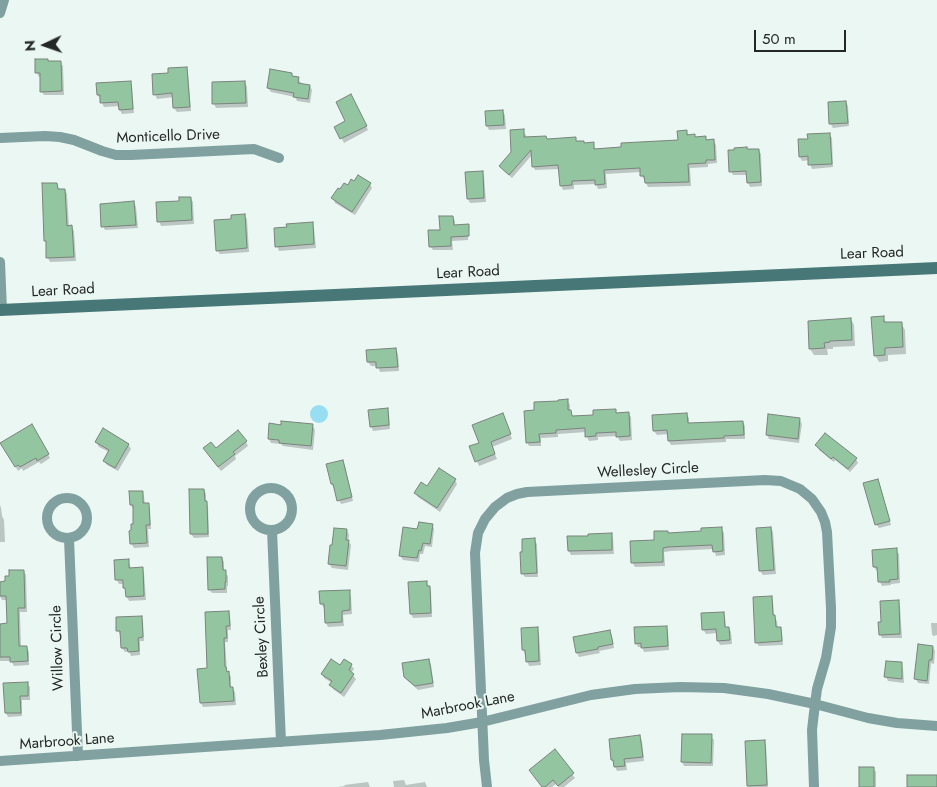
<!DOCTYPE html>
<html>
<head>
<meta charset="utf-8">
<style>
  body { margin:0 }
  #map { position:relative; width:937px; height:787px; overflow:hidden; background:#eaf7f2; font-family:Jost,sans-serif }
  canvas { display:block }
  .north { position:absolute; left:20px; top:20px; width:50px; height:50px; -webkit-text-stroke:4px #eaf7f2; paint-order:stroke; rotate:267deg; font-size:14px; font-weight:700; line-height:20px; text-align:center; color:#232726 }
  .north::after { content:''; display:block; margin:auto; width:18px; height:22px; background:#232726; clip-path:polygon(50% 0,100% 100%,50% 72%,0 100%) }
  .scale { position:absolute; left:754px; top:30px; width:92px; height:22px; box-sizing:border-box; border:2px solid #232726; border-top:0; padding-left:6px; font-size:15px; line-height:18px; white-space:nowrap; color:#232726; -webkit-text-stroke:4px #eaf7f2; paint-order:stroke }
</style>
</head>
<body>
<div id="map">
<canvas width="937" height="787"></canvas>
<div class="north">N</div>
<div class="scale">50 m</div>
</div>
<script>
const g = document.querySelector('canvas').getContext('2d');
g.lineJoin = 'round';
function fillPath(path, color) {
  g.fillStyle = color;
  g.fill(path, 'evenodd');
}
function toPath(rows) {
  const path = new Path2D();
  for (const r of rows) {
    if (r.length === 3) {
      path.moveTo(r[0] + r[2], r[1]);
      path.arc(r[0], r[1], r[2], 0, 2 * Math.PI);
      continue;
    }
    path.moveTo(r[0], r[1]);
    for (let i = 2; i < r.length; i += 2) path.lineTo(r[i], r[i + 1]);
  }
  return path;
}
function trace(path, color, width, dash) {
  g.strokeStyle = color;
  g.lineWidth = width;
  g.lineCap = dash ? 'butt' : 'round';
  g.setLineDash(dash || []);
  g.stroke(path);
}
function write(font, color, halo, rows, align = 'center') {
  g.font = font + ' Jost,sans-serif';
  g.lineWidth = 4;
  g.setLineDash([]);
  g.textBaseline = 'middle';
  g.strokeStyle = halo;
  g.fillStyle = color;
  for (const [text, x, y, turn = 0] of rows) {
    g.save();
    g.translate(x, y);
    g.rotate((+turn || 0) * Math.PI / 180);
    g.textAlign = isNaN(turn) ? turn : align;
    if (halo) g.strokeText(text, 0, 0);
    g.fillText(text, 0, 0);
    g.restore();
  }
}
const water = toPath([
  [319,414,9]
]);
const shadow = toPath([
  [36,60,49,63,60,62,63,66,64,95,44,95,41,91,41,77,39,77,37,73],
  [186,68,188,73,191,111,177,112,174,108,174,97,157,99,155,94,170,74],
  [271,71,291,75,293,78,298,79,301,83,301,85,310,86,312,90,310,103,297,101,295,97,271,92,268,88],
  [130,82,132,86,134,113,122,114,120,110,120,106,104,107,98,95],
  [245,82,247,87,248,107,216,108,214,104],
  [351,96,368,130,344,143,336,127,347,121],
  [846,102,848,106,849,126,833,128,830,123],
  [502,111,505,115,506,129,489,130,487,126,486,112],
  [523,131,526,135,526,138,547,140,575,139,577,142,583,142,584,144,593,143,596,150,679,141,686,131,689,136,694,135,696,138,705,138,707,141,713,140,716,145,717,163,708,164,708,167,690,168,691,186,648,187,646,183,646,179,644,179,641,175,641,172,606,174,607,188,598,189,596,184,574,185,574,189,563,190,561,185,560,169,535,170,533,166,532,155,512,178,503,170,501,166,513,153],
  [829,134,832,138,833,167,812,169,810,164,810,160,802,161,800,157,809,140],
  [758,150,761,154,762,186,750,187,748,182,747,175,733,175,731,171,747,151],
  [482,172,484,176,486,202,470,203,468,199],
  [355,183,370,184,372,188,355,215,335,203,333,198,341,191],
  [57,184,59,190,65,190,67,194,69,227,72,227,74,231,76,261,50,262,48,258,47,244,45,240],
  [190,198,193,202,194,224,161,226,159,221],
  [134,202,136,207,138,228,105,230,103,226],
  [244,215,247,219,249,252,220,254,217,250,233,220],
  [453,217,455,221,455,226,468,225,470,228,468,228,468,240,452,241,453,250,433,250,430,246],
  [312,223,314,228,316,248,279,251,277,246],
  [883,317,887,324,901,323,905,330,906,354,888,355,888,361,879,362,875,355],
  [851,319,854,325,855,346,833,347,833,349,827,349,828,355,814,355,810,349],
  [396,350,398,354,399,371,380,372,378,366,371,366,368,362,367,352],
  [567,400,570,405,570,411,573,417,594,416,615,410,617,414,628,413,631,417,632,440,620,441,617,436,598,437,598,440,589,441,587,437,586,432,558,434,558,437,541,438,541,446,529,446,527,442,535,412],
  [387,410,389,414,390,429,373,431,371,426],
  [686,414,689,418,689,425,743,422,745,426,745,439,726,439,726,442,671,445,669,441,669,434,657,435,654,431],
  [504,419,512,439,492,447,497,459,479,466,471,447,480,443],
  [800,420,802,424,799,443,769,439,767,435],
  [32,426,50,458,41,464,39,462,23,471,22,468,18,471,2,443],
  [282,426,313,426,315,430,313,450,283,446,281,444,271,443,269,439],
  [96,442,128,444,131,449,118,471,107,465,104,461,109,452,99,447],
  [246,442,248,446,235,456,236,459,221,471,207,453],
  [817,446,856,459,858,463,850,472,835,460,834,462,819,450],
  [343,462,345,466,353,501,341,504,332,484,328,465],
  [455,480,457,484,440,512,418,497,415,493,428,488],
  [877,481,880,485,891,525,879,528,876,524],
  [204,490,206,494,206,503,208,506,209,537,194,538,191,534],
  [142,492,144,496,145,505,148,504,150,508,151,529,148,529,149,547,134,548,131,543,135,525,134,510,131,505],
  [0,505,1,508,2,516,4,520,5,542,0,542],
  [432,525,434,529,432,547,425,546,423,554,420,554,419,562,403,560,400,555,419,531],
  [721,528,724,533,725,555,716,556,714,549,671,551,664,552,665,566,635,567,632,562,655,541],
  [771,528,773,532,776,574,763,575,760,571],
  [347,530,349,535,348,541,351,545,348,570,332,568,329,564],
  [611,534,613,538,614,554,571,555,569,551,589,537],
  [534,540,537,544,538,577,525,577,522,573],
  [896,550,899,554,900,583,891,584,891,585,882,586,880,582,879,571,877,571,874,567],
  [222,558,224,562,224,572,228,576,228,586,227,586,227,593,212,593,209,589],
  [128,561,130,565,131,569,142,569,144,573,146,600,129,601,127,597,124,584,119,584,117,580],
  [23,571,26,575,27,612,20,612,21,648,26,647,29,652,29,665,14,666,11,661,0,661,0,625,8,625,7,600,2,600,0,596,0,583,7,583],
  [427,583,431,591,432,617,413,618,411,614],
  [349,592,351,596,352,614,343,615,344,626,328,627,326,623,325,607,324,608,321,603],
  [771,597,773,601,774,616,777,621,778,628,780,628,782,632,783,645,759,646,756,642],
  [898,602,900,606,902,638,882,638,880,634,883,623],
  [228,612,230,616,231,630,228,630,228,642,225,642,227,670,231,677,231,688,235,692,236,705,203,707,201,703,209,669],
  [723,613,725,617,726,628,729,628,731,632,732,644,720,645,718,641,717,633,706,634,703,629],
  [141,617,143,621,144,641,140,641,140,655,131,656,129,651,125,652,122,648,122,634,120,635,118,630],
  [931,623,937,623,937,635,933,636,932,634],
  [666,627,668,631,669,650,644,652,642,647,638,647,636,643],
  [537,629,539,633,541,665,529,666,523,649],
  [610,632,612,636,614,648,599,651,600,653,579,657,577,653],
  [933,647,935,651,934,664,931,663,929,684,918,683,916,679],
  [428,660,431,664,434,687,418,690,408,681,405,677],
  [901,663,903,668,904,683,888,681,886,677],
  [351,665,354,669,351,673,356,679,344,697,333,689,331,685,332,683,324,678,322,674,341,667],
  [27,683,30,687,30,700,22,700,22,716,8,717,6,713],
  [711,736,714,740,713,766,684,766,682,762],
  [640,737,642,741,644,761,626,763,627,770,617,771,612,760],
  [764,741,766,745,768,787,749,787,748,786],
  [555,751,575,778,564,787,559,787,556,784,552,787,543,787],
  [873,768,876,772,876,787,860,787],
  [404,780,406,785,425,782,427,787,394,787,393,781],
  [368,782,370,787,338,787,345,786,344,785]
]);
const building = toPath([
  [35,59,48,59,48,61,61,61,62,91,40,92,40,73,35,73,35,59],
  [187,67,190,107,173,108,172,93,153,95,152,74,168,73,168,68,187,67],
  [270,69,292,73,292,76,299,77,298,83,310,85,308,99,293,97,294,93,267,88,270,69],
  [131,81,133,109,119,110,118,102,100,103,100,95,97,95,96,83,131,81],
  [245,81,246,103,212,104,212,82,245,81],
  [351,94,367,126,340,139,334,127,345,121,336,102,351,94],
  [846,101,848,123,829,124,828,102,846,101],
  [503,110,504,125,486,126,485,111,503,110],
  [524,129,524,137,546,136,547,139,576,137,576,141,584,141,584,143,594,142,594,149,621,147,621,143,678,140,677,131,687,130,687,135,695,134,695,137,706,136,706,140,714,139,715,160,706,160,706,163,688,164,689,182,645,183,644,176,640,176,640,168,604,170,605,184,595,185,595,180,572,181,572,185,560,186,558,165,532,167,531,150,509,175,499,166,511,152,510,130,524,129],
  [830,133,832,164,808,165,808,156,799,157,798,139,808,139,807,134,830,133],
  [747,147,747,149,759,149,761,182,747,183,746,171,729,172,728,150,734,150,734,148,747,147],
  [483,171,484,198,467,199,465,172,483,171],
  [358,175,371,183,352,212,331,198,338,188,340,189,344,183,348,185,351,179,354,181,358,175],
  [42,183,57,183,58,189,65,189,67,226,72,225,74,257,46,258,46,241,44,241,42,183],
  [179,197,191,197,192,220,157,222,156,202,179,201,179,197],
  [134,201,136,225,101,227,100,204,134,201],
  [245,214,247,248,216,251,214,220,231,219,231,215,245,214],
  [439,216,453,216,454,225,469,224,469,236,451,237,451,246,429,247,428,230,440,230,439,216],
  [313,222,314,244,275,247,274,228,287,227,286,224,313,222],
  [884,316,884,322,902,322,903,347,885,348,885,355,874,356,871,317,884,316],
  [851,318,852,340,830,341,830,342,824,343,825,348,809,349,808,321,851,318],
  [396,348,398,367,376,368,376,362,367,362,366,350,396,348],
  [568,399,568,410,571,410,572,416,593,415,593,410,616,409,616,413,629,412,630,436,616,437,616,432,596,433,596,436,585,437,585,428,556,430,556,433,539,434,540,442,526,443,524,411,534,410,534,402,558,401,558,400,568,399],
  [388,408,389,425,370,427,368,410,388,408],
  [503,413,511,434,491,442,495,454,475,462,469,446,479,443,472,425,503,413],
  [687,413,688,423,743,421,744,435,724,436,724,438,668,441,667,430,653,431,652,415,687,413],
  [768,414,800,418,798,439,766,435,768,414],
  [281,421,313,424,311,446,279,443,279,440,268,439,269,423,281,425,281,421],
  [32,424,49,454,37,461,36,458,20,467,18,465,15,467,0,443,32,424],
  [103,428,129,444,115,468,103,461,109,450,95,442,103,428],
  [238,430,247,441,233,452,235,454,218,467,203,448,211,442,216,448,238,430],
  [825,433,857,458,848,469,833,457,831,459,815,445,825,433],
  [343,460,352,497,337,501,333,484,331,484,326,464,343,460],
  [439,468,456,479,437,508,414,493,421,482,427,486,439,468],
  [878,479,890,521,875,525,863,483,878,479],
  [189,489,204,489,205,501,207,501,208,534,190,534,189,489],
  [129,491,143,491,143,503,149,503,150,525,146,525,147,543,130,544,129,531,131,530,131,524,133,524,133,505,130,505,129,491],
  [419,522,433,524,430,544,423,543,421,551,419,550,417,558,399,556,403,527,417,529,419,522],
  [722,527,723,551,713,552,712,545,668,547,663,548,663,562,631,563,630,541,654,540,654,531,668,531,668,533,701,531,701,528,722,527],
  [771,527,774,570,759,571,756,528,771,527],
  [334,528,347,529,346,540,349,540,346,566,328,564,330,545,332,545,334,528],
  [612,533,612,550,568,551,567,536,588,536,588,534,612,533],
  [535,538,537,573,521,574,520,552,522,552,522,539,535,538],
  [897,548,898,579,889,580,890,582,878,582,877,567,873,567,872,550,897,548],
  [207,557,222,557,223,570,226,570,226,582,225,582,225,589,208,590,207,557],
  [129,559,129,568,143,567,144,596,126,597,125,588,123,588,123,580,115,580,114,560,129,559],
  [9,570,24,570,25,608,18,608,19,646,27,646,28,661,10,662,10,657,0,657,0,624,7,623,6,596,0,596,0,582,5,581,5,576,9,576,9,570],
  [427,581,427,586,430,586,431,613,410,614,408,582,427,581],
  [350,590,350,610,342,611,342,622,325,623,324,604,320,604,319,591,350,590],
  [772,596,773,615,775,615,776,627,781,627,782,641,755,643,753,597,772,596],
  [899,600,900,634,879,635,878,622,881,622,880,601,899,600],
  [229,611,230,626,226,626,227,638,224,638,225,667,226,667,227,672,229,671,230,687,233,687,234,701,200,703,197,669,207,668,205,612,229,611],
  [724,612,725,627,729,627,730,640,717,641,716,629,702,630,701,613,724,612],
  [142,616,143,637,138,638,139,651,128,652,127,648,121,648,120,631,116,631,116,617,142,616],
  [667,626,668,646,641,648,641,643,635,644,634,627,667,626],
  [538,627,539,661,526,662,525,650,522,650,521,628,538,627],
  [610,630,613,644,598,647,598,649,576,653,573,637,610,630],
  [918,644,933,646,932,660,929,660,927,681,914,679,918,644],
  [331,659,340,665,344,659,352,664,349,670,354,674,341,693,329,685,332,681,321,674,331,659],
  [429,659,433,683,415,686,404,677,402,663,429,659],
  [886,661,902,662,902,679,884,677,886,661],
  [28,682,28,696,20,696,21,713,5,713,3,683,28,682],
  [682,734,712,734,711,763,681,762,682,734],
  [640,735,643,757,624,759,625,766,614,767,613,760,611,760,609,739,640,735],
  [765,740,767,785,747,786,745,741,765,740],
  [555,749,574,773,558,786,553,780,545,787,542,787,529,770,555,749],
  [859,767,874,767,874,787,859,787,859,767],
  [907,775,937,775,937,787,907,787,907,775]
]);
const street = toPath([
  [0,13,4,0],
  [0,138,45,136,60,137,74,140,102,151,116,155,131,155,254,149,279,158],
  [0,262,2,310],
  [271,509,21],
  [67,518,20],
  [272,530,281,742],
  [69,539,78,756],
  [0,761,380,735,447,728,482,722,591,695,635,689,680,687,724,688,768,694,815,704,868,718,897,723,937,726],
  [487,787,484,760,475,553,478,533,485,519,495,507,507,498,517,494,527,492,765,480,781,481,800,489,812,499,821,512,825,522,827,532,831,608,831,627,826,658,817,689,815,704,812,730,814,787]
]);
const secondary = toPath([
  [0,310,937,268]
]);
const streetNames = [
  ["Monticello Drive",168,137,-2],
  ["Lear Road",872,254,-2],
  ["Lear Road",468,273,-3],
  ["Lear Road",63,291,-3],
  ["Wellesley Circle",648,471,-3],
  ["Bexley Circle",262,637,-93],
  ["Willow Circle",58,648,-92],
  ["Marbrook Lane",468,706,-11],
  ["Marbrook Lane",67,742,-4]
];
fillPath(water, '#97def3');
fillPath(shadow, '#0003');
fillPath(building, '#93c6a0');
trace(building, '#7a837c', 1);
trace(street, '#81a0a0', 10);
trace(secondary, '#487778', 12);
write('15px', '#232726', '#eaf7f2', streetNames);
</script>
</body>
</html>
